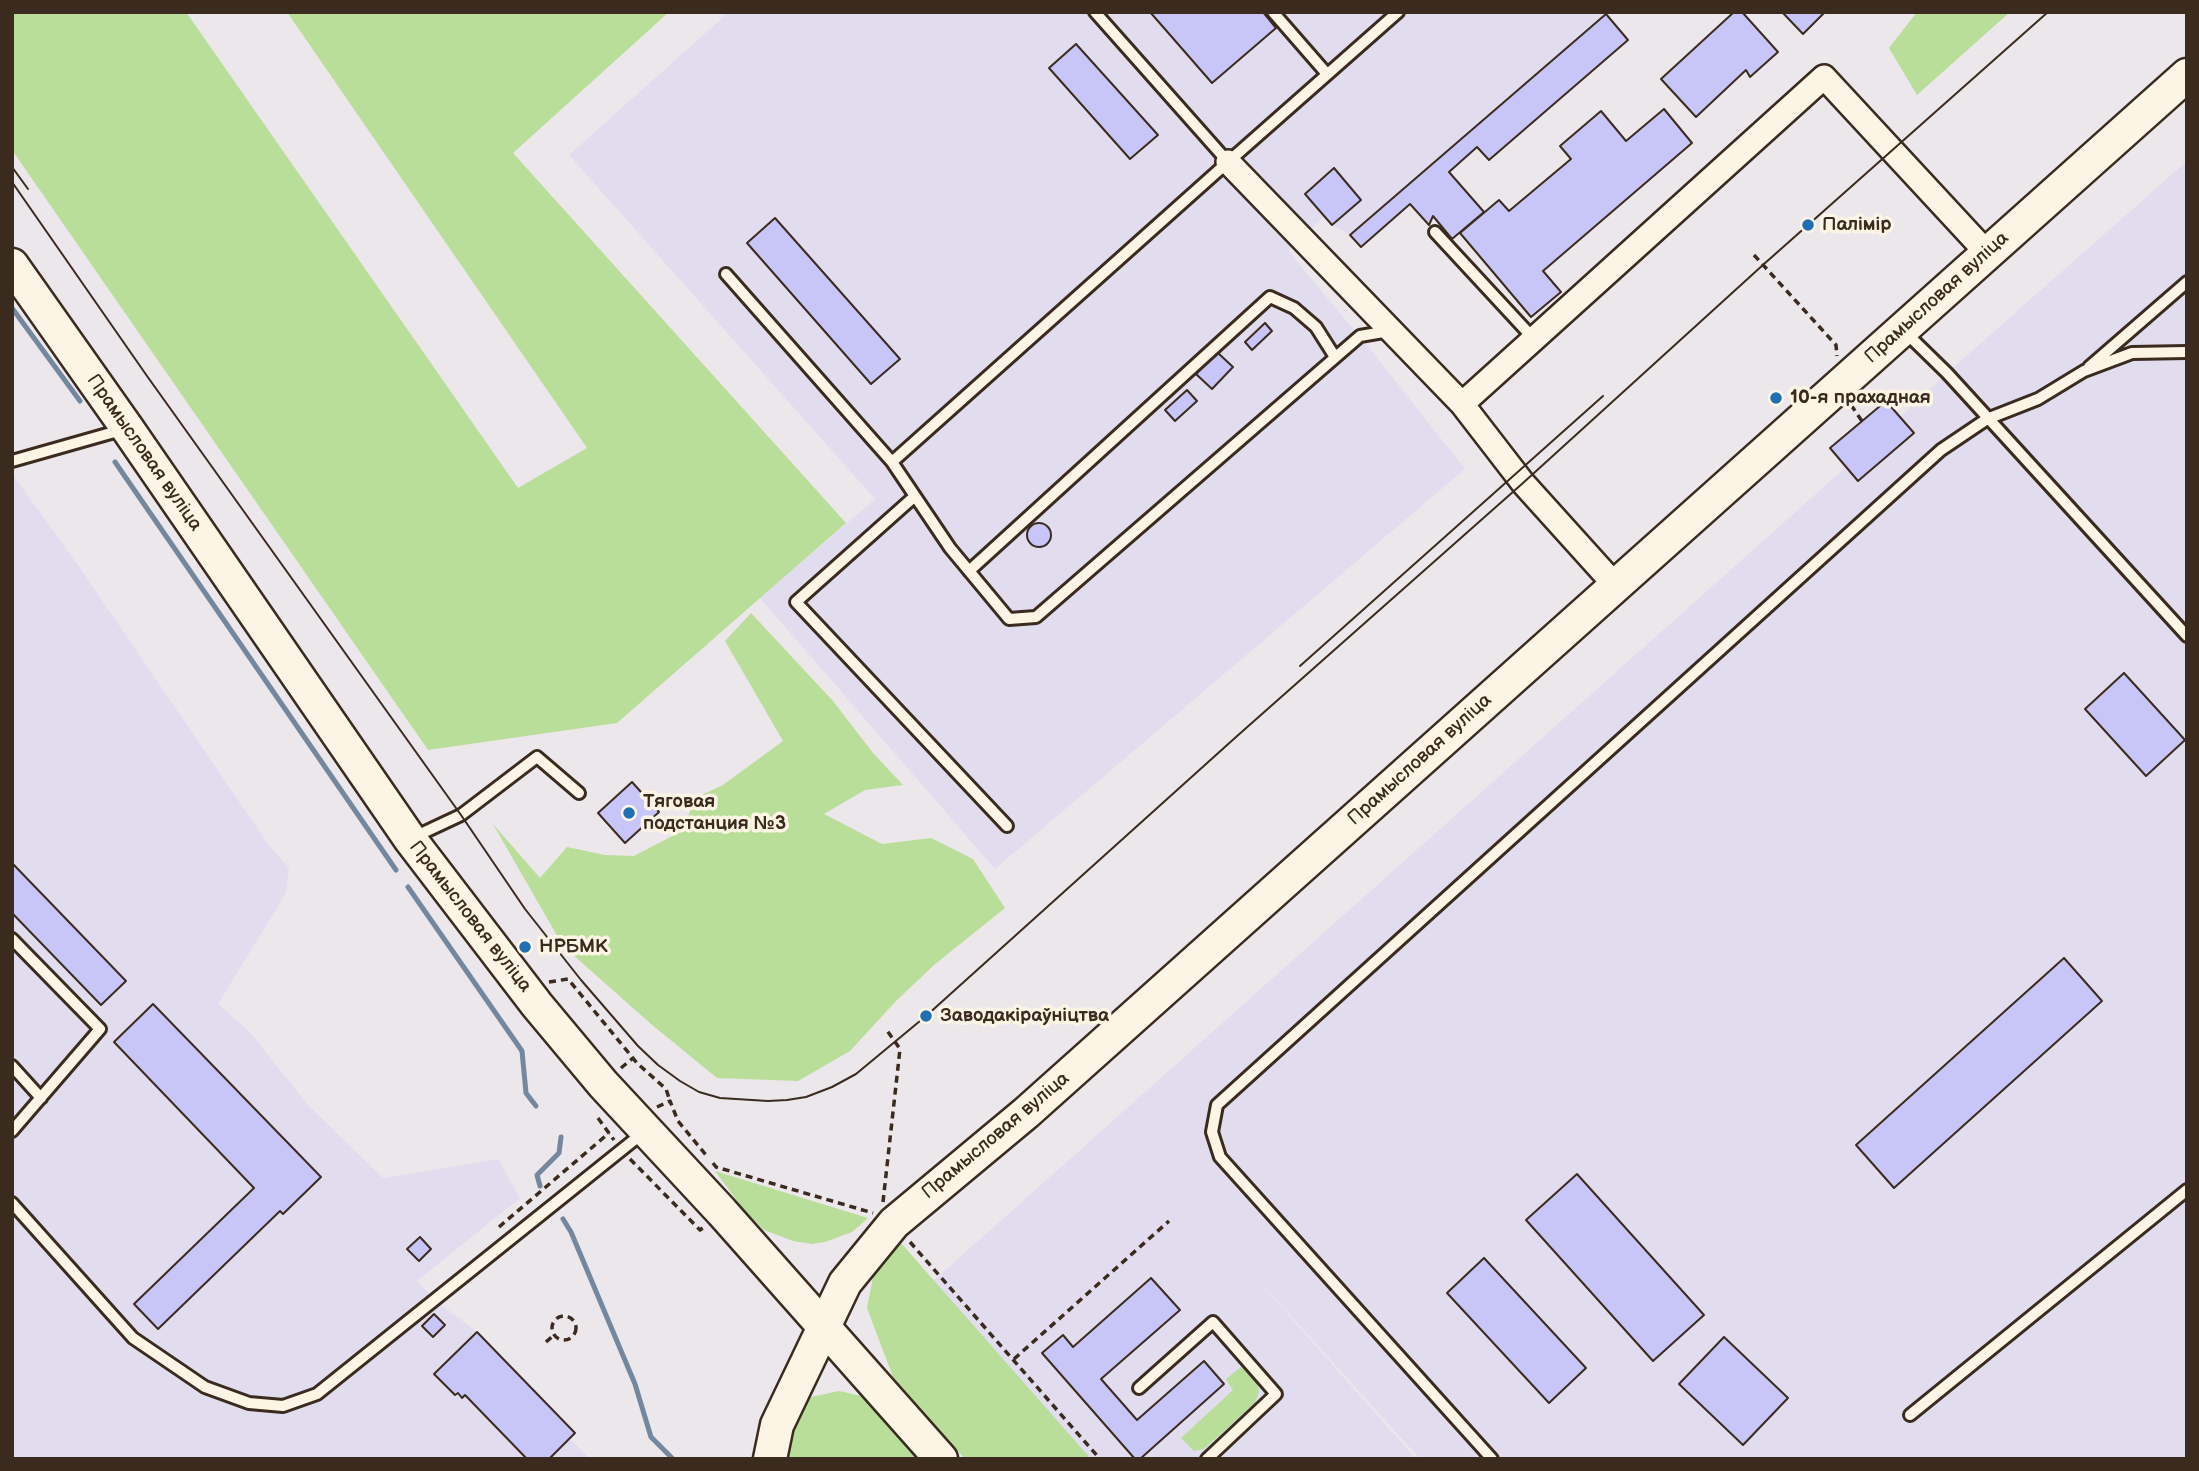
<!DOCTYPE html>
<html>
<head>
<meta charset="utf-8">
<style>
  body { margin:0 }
  #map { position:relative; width:2199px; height:1471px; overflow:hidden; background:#ece7eb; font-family:"Balsamiq Sans",sans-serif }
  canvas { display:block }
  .frame { position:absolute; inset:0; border:14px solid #3b2a1e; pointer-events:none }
</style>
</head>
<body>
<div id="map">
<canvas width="2199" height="1471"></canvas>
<div class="frame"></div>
</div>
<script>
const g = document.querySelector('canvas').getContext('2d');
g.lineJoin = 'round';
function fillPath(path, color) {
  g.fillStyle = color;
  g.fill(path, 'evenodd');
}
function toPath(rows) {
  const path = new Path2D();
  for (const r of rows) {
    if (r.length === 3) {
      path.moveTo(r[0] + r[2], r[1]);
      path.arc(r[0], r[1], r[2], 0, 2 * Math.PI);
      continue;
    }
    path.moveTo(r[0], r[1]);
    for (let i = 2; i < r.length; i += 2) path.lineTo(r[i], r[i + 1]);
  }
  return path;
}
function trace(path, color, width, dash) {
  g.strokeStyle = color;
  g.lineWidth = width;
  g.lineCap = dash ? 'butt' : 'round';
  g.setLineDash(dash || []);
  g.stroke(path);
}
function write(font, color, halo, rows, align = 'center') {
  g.font = font + ' "Balsamiq Sans",sans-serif';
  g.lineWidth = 7;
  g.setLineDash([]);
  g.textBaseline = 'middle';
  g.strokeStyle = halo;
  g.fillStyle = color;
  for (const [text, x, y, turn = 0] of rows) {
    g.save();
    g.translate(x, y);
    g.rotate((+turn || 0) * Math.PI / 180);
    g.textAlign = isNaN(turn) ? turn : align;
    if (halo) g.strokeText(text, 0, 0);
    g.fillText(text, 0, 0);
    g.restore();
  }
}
const built = toPath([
  [729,12,1608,12,1350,235,1332,225,1324,216,1288,251,1366,344,1465,469,995,869,760,598,875,499,569,155],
  [2187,161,2187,1459,1420,1459,1225,1243,1416,1459,965,1459,893,1377,886,1323,1846,467,1830,448,1886,401,1900,417,1947,373],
  [15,478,80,568,268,844,289,868,286,893,218,1004,249,1031,308,1105,383,1178,498,1159,520,1198,417,1281,435,1300,477,1332,575,1433,570,1439,590,1459,12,1459,12,479]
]);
const green = toPath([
  [12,12,186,12,518,488,587,448,287,12,669,12,513,153,846,523,617,723,428,750,12,150],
  [1917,12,2010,12,1917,95,1889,48],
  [751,613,833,701,873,753,903,785,865,790,824,814,882,844,931,838,973,859,1005,908,934,965,896,1001,850,1051,798,1081,717,1078,651,1024,563,946,493,824,540,878,567,847,605,855,634,856,680,832,697,797,723,785,783,741,725,641],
  [715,1171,868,1218,852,1232,825,1242,812,1244,793,1241,764,1230,744,1210],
  [901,1243,1091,1459,965,1459,893,1377,867,1308,875,1267,887,1248],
  [1241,1367,1256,1377,1259,1392,1255,1403,1204,1449,1194,1451,1181,1438,1233,1390,1226,1379],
  [839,1391,862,1396,917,1459,787,1459,787,1436,796,1409,811,1397]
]);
const stream = toPath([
  [12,308,80,401],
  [115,462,396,870],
  [408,887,522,1051,526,1093,536,1106],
  [540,1186,537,1175,559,1153,561,1137],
  [563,1219,571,1232,635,1384,651,1437,673,1459]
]);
const building = toPath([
  [1150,12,1263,12,1276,28,1212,83,1150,12],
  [1734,12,1742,12,1778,52,1750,77,1746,70,1696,117,1661,79,1734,12],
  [1782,12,1825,12,1803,34,1782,12],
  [1606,14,1628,40,1489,160,1477,147,1449,172,1484,212,1452,239,1433,216,1429,225,1410,204,1361,247,1350,235,1606,14],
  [1076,44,1158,135,1130,159,1049,68,1076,44],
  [1664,109,1692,143,1543,271,1561,292,1531,317,1460,233,1499,200,1509,211,1571,159,1560,146,1601,111,1626,141,1664,109],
  [1334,168,1361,200,1332,225,1305,194,1334,168],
  [775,218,900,359,871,384,747,243,775,218],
  [1265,323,1272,331,1252,350,1245,342,1265,323],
  [1217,352,1233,367,1212,389,1196,374,1217,352],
  [1187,390,1197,401,1175,421,1165,410,1187,390],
  [1886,401,1914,433,1858,481,1830,448,1886,401],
  [1039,535,12],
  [2124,673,2185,740,2146,776,2085,709,2124,673],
  [632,782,659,812,625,843,598,813,632,782],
  [12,863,126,981,101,1005,12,913,12,863],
  [2064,958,2102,1001,1894,1188,1856,1145,2064,958],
  [153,1004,321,1177,283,1214,280,1211,158,1329,134,1304,254,1188,114,1042,153,1004],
  [1577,1174,1704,1315,1653,1361,1526,1220,1577,1174],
  [420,1237,431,1249,419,1261,407,1249,420,1237],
  [1484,1258,1586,1368,1549,1403,1447,1293,1484,1258],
  [1151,1278,1180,1310,1101,1379,1137,1420,1204,1361,1224,1384,1140,1459,1135,1459,1042,1353,1063,1335,1073,1347,1151,1278],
  [434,1314,445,1325,433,1337,422,1326,434,1314],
  [477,1332,575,1433,549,1459,527,1459,465,1395,462,1398,458,1393,455,1395,434,1374,477,1332],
  [1724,1337,1788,1398,1743,1445,1679,1384,1724,1337]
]);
const path = toPath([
  [1754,255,1836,345,1837,356],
  [1851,405,1862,421],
  [549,982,568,979,637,1063,666,1089,670,1101],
  [621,1068,633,1058],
  [657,1107,670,1101,678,1121,706,1155],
  [598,1118,614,1140],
  [630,1159,700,1230,704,1227],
  [713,1163,716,1167,873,1213],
  [883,1202,900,1049,886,1029],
  [499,1227,609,1133],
  [910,1242,1100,1459],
  [564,1328,12],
  [546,1342,554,1335],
  [1014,1359,1169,1221]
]);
const lane = toPath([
  [1095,12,1228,162],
  [1273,12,1327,74],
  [1435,232,1534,339],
  [726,274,892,462,1228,162,1398,12],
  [1903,330,1947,373,2187,636],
  [2089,367,2187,282],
  [12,461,125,429],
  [892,462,950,548,1009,619,1036,617,1360,336,1389,331],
  [915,496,796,602,1007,826],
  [969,571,1270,297,1294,308,1316,327,1335,357],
  [412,838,461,815,537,757,579,793],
  [12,939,100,1029,12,1131],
  [12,1066,41,1098],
  [12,1203,133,1338,205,1387,249,1403,283,1406,317,1394,644,1132],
  [1139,1388,1213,1322,1276,1394,1207,1459],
  [1910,1415,2187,1190],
  [1492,1459,1220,1157,1212,1132,1217,1105,1941,450,1987,419,2038,399,2084,371,2132,353,2187,352]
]);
const street = toPath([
  [1228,162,1462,404,1523,483,1615,585],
  [1462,404,1824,77,1988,254]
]);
const secondary = toPath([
  [12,265,127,428,410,839,537,1005,603,1084,722,1212,941,1459],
  [770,1459,777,1425,845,1283,894,1223,1026,1113,2187,75]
]);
const tram = toPath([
  [12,167,28,189],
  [12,182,147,376,461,815,525,909,581,980,638,1046,658,1065,680,1081,699,1092,720,1098,768,1101,787,1100,806,1097,832,1087,856,1074,926,1016,1236,737,1523,483,1764,264,2048,12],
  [1300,666,1603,396]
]);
const markers = [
  [1808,225,7,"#1f6fb2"],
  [1776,398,7,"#1f6fb2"],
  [629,813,7,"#1f6fb2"],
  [525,947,7,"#1f6fb2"],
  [926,1016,7,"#1f6fb2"]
];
const poiNames = [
  ["Палімір",1822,225],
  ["10-я прахадная",1790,398],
  ["Тяговая",643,802],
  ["подстанция №3",643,824],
  ["НРБМК",539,947],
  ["Заводакіраўніцтва",940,1016]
];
const streetNames = [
  ["Прамысловая вуліца",1937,298,-42],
  ["Прамысловая вуліца",144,453,55],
  ["Прамысловая вуліца",1420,760,-42],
  ["Прамысловая вуліца",470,917,52],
  ["Прамысловая вуліца",996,1136,-40]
];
fillPath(built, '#e1ddef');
fillPath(green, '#b9de99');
trace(stream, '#73889e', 5);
fillPath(building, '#c8c6f8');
trace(building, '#3b2a1e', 2);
trace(lane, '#3b2a1e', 16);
trace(street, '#3b2a1e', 28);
trace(secondary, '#3b2a1e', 37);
trace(path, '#3b2a1e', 3.5, [7, 5]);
trace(lane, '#fcf5e5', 10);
trace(street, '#fcf5e5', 23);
trace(secondary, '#fcf5e5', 32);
trace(tram, '#3b2a1e', 2);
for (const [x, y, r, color] of markers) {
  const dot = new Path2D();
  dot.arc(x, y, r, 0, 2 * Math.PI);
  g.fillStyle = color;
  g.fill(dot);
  trace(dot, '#fcf5e5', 2.5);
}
write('bold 19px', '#3b2a1e', '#fcf5e5', poiNames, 'left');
write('19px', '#3b2a1e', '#fcf5e5', streetNames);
</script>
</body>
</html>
